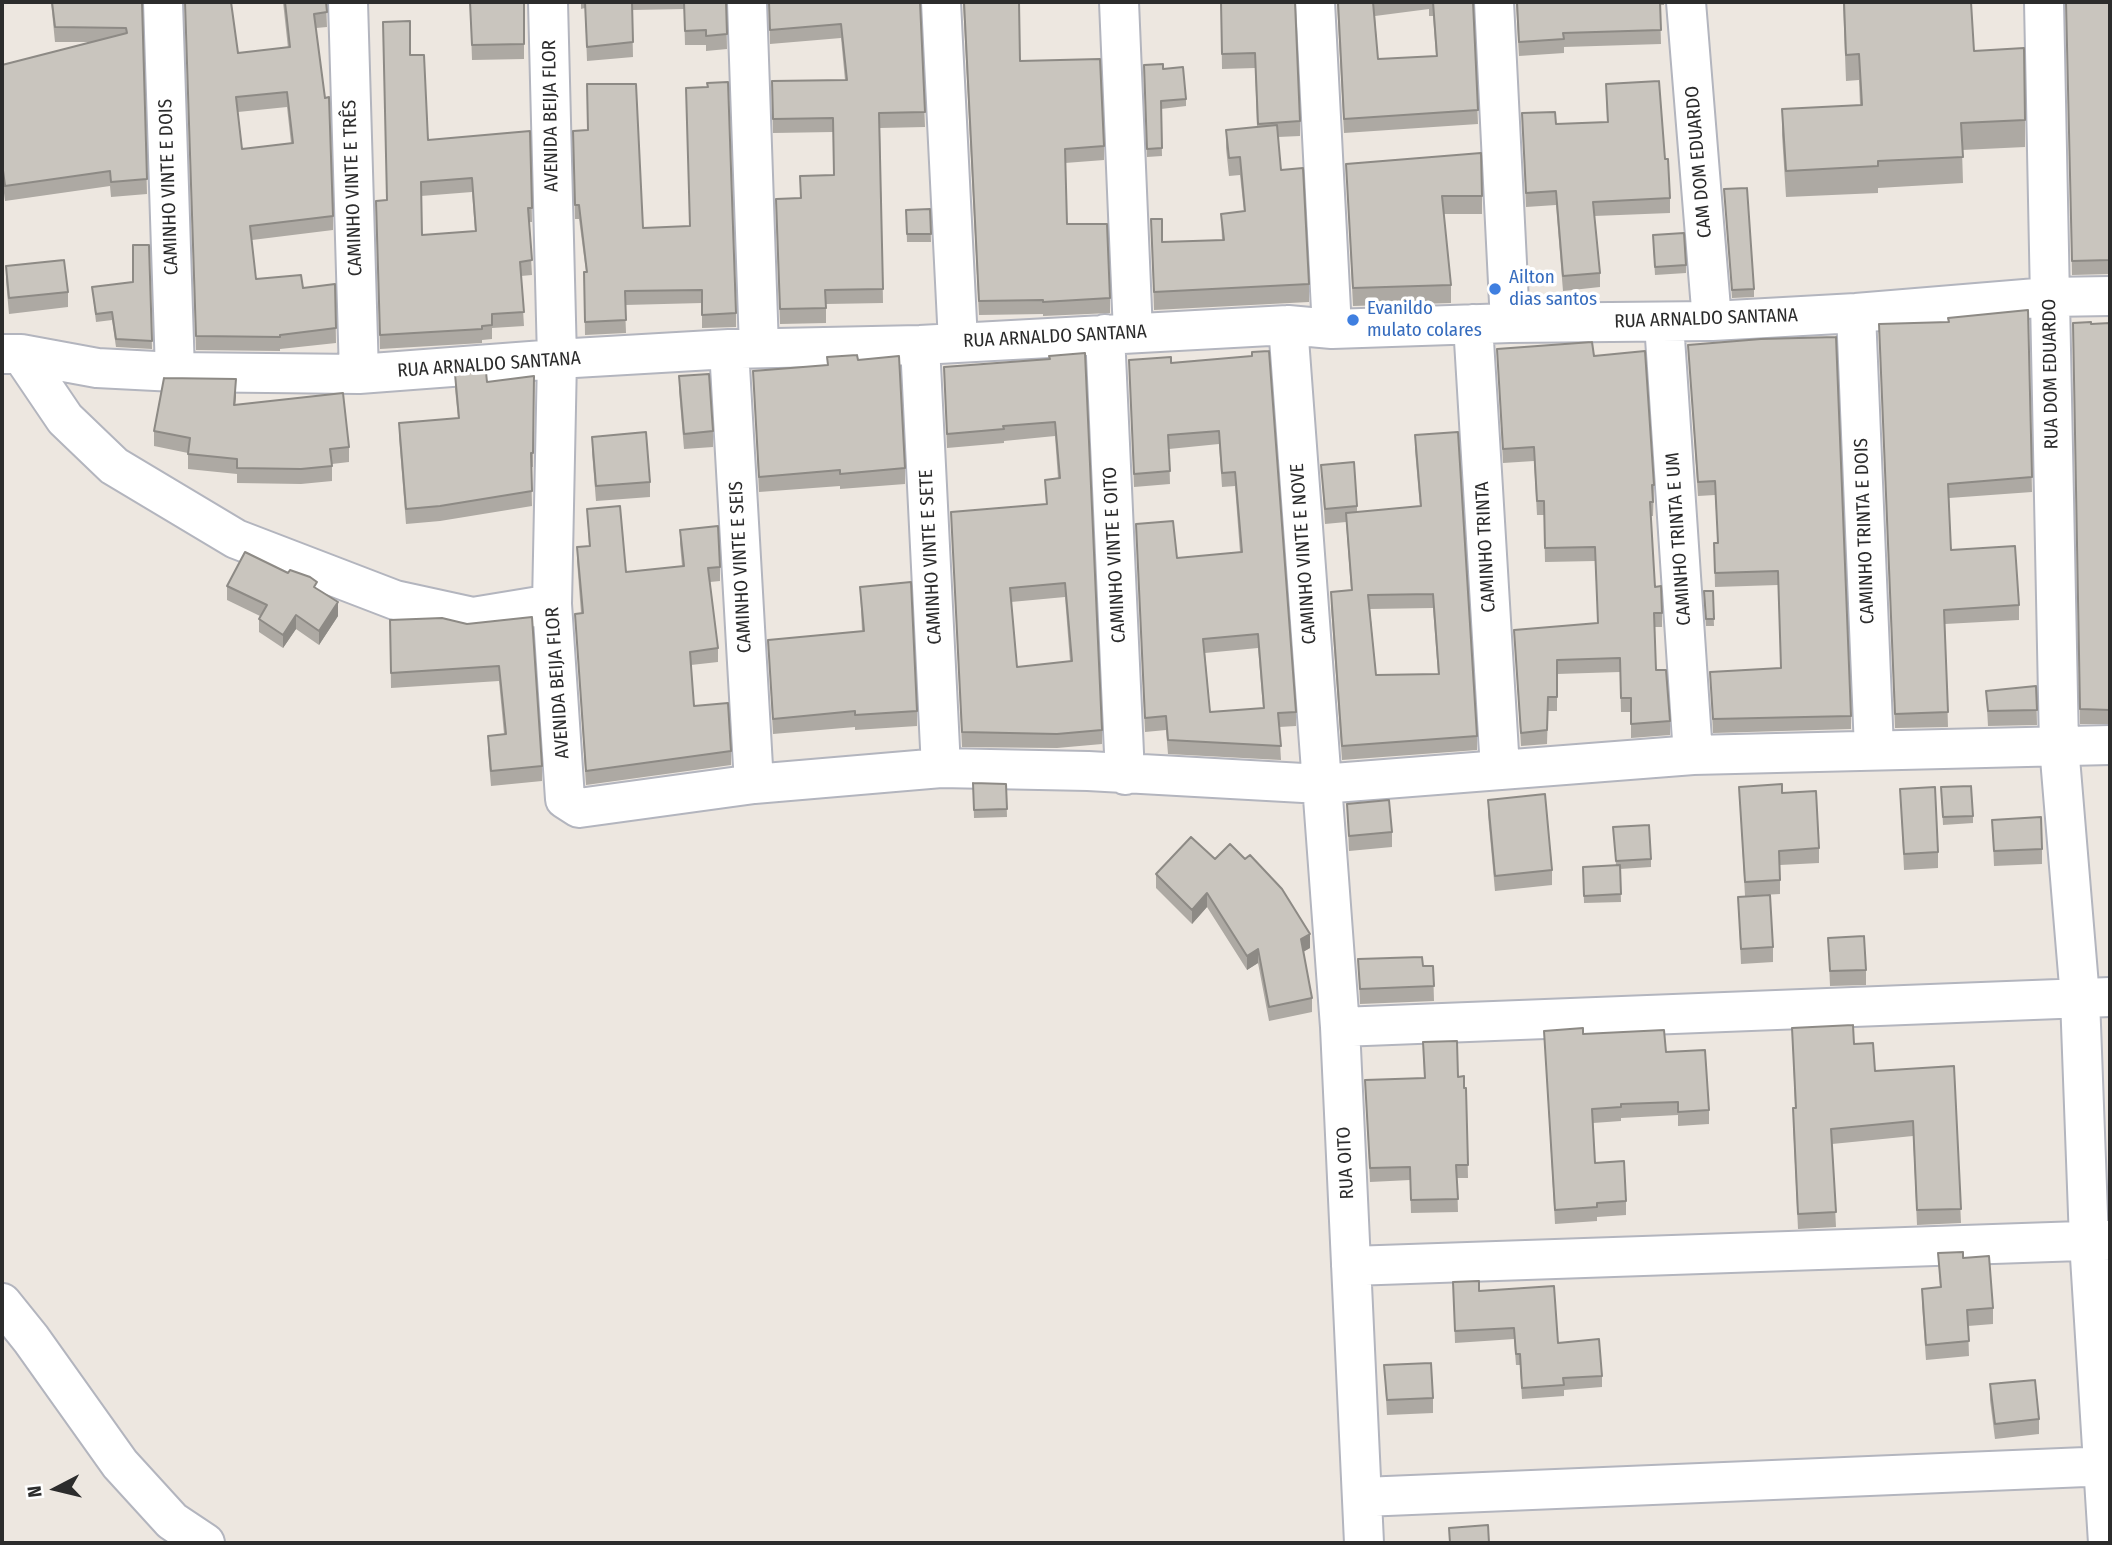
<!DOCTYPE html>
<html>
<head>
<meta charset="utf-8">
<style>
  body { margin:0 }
  #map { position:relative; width:2112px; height:1545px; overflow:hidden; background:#ede7e0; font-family:"Fira Sans Condensed",sans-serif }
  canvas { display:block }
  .frame { position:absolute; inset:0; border:4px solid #2c2c2c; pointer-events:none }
  .north { position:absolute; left:21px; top:1454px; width:70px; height:70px; -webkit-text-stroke:5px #fff; paint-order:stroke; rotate:263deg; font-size:19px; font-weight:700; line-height:28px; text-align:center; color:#2c2c2c }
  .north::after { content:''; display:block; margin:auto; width:24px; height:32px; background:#2c2c2c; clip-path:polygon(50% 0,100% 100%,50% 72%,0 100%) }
</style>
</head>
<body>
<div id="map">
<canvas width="2112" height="1545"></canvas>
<div class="frame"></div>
<div class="north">N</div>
</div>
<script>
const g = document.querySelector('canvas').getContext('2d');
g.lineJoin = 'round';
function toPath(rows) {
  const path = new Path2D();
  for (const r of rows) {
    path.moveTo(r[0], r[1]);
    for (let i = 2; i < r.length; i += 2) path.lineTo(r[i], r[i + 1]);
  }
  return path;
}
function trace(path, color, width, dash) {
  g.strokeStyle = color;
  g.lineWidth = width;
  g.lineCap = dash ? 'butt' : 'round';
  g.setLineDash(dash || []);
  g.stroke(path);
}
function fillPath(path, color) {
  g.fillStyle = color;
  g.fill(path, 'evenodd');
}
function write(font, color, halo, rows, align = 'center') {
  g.font = font + ' "Fira Sans Condensed",sans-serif';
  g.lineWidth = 7;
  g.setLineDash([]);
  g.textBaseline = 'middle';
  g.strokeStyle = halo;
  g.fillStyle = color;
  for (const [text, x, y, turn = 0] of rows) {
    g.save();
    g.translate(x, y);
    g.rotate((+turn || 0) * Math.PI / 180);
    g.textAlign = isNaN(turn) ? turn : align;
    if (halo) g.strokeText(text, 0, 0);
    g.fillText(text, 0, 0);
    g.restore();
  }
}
const minor = toPath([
  [163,2,175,372],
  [348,2,359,374],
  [548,2,557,359,552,604,565,799,579,808,754,784,941,768,1088,771,1321,784,1693,755,2110,745],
  [747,2,759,348],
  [941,2,958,342],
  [1119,2,1133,333],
  [1315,2,1332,329],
  [1494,2,1510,323],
  [1686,2,1712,321],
  [2044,2,2059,746,2080,998,2089,1241,2108,1543],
  [1856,313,1874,749],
  [1664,323,1693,755],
  [1473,324,1500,769],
  [1288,325,1340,1027,1364,1543],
  [1105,334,1125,775],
  [920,345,941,768],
  [729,349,754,784],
  [2,354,21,354,97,368,175,372,359,374,557,359,729,349,920,345,1288,325,1332,329,1510,323,1712,321,1856,313,2049,297,2110,296],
  [21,354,65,419,114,466,236,539,395,600,473,617,552,604],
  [1340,1027,2110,997],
  [1351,1266,2110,1240],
  [2,1303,31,1339,120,1464,172,1521,205,1543],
  [1363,1497,2110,1466]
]);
const wall = toPath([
  [51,2,142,2,147,194,111,197,110,186,5,201,2,177,2,65,91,42,55,42],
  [185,2,238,53,288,48,283,2,326,2,327,27,316,28,333,216,333,230,252,240,256,279,303,288,335,284,336,343,280,349,280,351,196,350],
  [287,107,291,143,242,149,238,112],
  [470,2,524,2,524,59,472,60],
  [581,2,726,2,727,49,706,51,706,45,685,45,684,9,632,10,633,57,587,61,585,8,581,9],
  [769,2,920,2,925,127,880,128,883,303,826,304,826,323,780,324,776,213,834,175,833,132,773,133,772,95,845,80,841,38,770,44],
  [963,2,1019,2,1020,61,1104,146,1104,160,1065,163,1067,224,1110,298,1110,313,1043,316,1043,314,979,315],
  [1221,2,1300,121,1300,136,1278,137,1281,170,1309,284,1309,302,1154,310,1151,219,1162,242,1222,240,1221,214,1244,212,1240,175,1229,176,1226,148,1226,130,1257,127,1255,68,1222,69],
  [1337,2,1473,2,1478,124,1344,133],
  [1429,9,1429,16,1433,16,1436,56,1378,59,1375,16],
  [1516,2,1664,2,1664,5,1660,5,1661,44,1564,47,1564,53,1519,56],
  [1843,2,1974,51,2025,120,2025,147,1962,150,1963,183,1878,188,1878,193,1786,197,1782,135,1782,109,1860,105,1859,80,1846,81],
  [2066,2,2110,2,2110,274,2072,275],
  [410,55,428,140,530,131,532,222,529,222,532,275,521,276,524,326,492,328,492,339,482,340,482,343,380,349,376,215,387,200],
  [472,192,475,231,422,235,421,196],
  [1144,65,1163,69,1186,99,1186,106,1161,109,1162,156,1147,157],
  [1606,84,1665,159,1670,198,1670,213,1594,216,1600,273,1600,287,1563,291,1556,205,1526,207,1522,113,1556,124,1607,122],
  [573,131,643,228,736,313,736,327,702,328,702,303,625,305,626,333,585,335,584,272,586,272,579,219,575,219],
  [1346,164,1482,196,1482,214,1444,214,1451,285,1451,303,1353,306],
  [1724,189,1754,289,1754,297,1732,298],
  [930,209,931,242,907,242,906,210],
  [1653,243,1686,265,1686,273,1655,275],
  [149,245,152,349,116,347,112,320,96,322,92,287,133,282],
  [6,266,68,292,68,307,9,314,6,281],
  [2028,310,2032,492,1949,498,1951,550,2019,605,2019,620,1945,624,1948,727,1895,728,1879,324,1948,323],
  [2073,323,2091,324,2110,323,2110,724,2080,724],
  [1688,345,1851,716,1851,729,1713,733,1710,672,1781,668,1778,585,1715,587,1714,543,1718,543,1715,495,1698,496],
  [1497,349,1594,356,1654,485,1653,516,1651,516,1655,587,1662,613,1662,627,1654,627,1656,670,1670,721,1670,735,1631,738,1631,712,1621,712,1620,672,1557,674,1557,711,1548,711,1547,744,1521,746,1514,630,1598,623,1595,561,1545,562,1544,515,1537,515,1534,461,1503,463],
  [1252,356,1296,712,1296,726,1279,727,1281,760,1168,754,1166,730,1145,732,1136,524,1177,558,1240,552,1235,486,1222,487,1219,444,1169,449,1170,484,1134,487,1129,360,1171,363],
  [1258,648,1263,708,1210,712,1205,653],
  [827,357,858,360,905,468,905,484,840,489,840,486,759,492,753,371,827,365],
  [1049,359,1102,730,1102,744,1057,748,962,747,951,512,1046,504,1045,480,1058,478,1055,436,1004,441,1004,443,947,448,944,367],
  [1065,597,1070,661,1017,667,1011,602],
  [455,374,487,382,534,376,533,467,531,467,532,506,440,521,406,524,399,437,399,423,458,418,455,389],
  [679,376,713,431,713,447,684,449,679,391],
  [236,395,235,405,349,447,349,462,332,464,332,481,301,484,237,483,237,474,188,469,188,453,154,446,154,431],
  [1415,435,1477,736,1477,750,1342,760,1331,606,1331,592,1351,590,1346,522,1325,524,1321,465,1357,506,1357,512,1420,507,1415,450],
  [1433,608,1438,674,1376,675,1370,609],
  [592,437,650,482,650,497,596,501,592,452],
  [587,509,626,572,682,566,680,544,680,530,720,567,720,581,710,582,718,648,718,662,691,665,694,706,731,751,731,765,586,785,575,614,581,613,577,561,577,547,589,546],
  [227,586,317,589,338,616,319,645,296,629,283,648,259,632,259,619,260,616,227,600],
  [860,587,917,711,917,726,855,730,855,727,773,734,768,640,862,632],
  [1713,591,1714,626,1706,626,1704,599],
  [532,617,542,766,542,781,491,786,488,751,488,736,504,734,499,681,391,688,390,620,467,624],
  [2036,686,2037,725,1988,726,1986,691],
  [973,783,1006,784,1007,817,974,818],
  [1739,787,1782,793,1819,848,1819,863,1780,865,1780,894,1745,896],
  [1941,787,1973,816,1973,823,1943,825],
  [1900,789,1938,852,1938,868,1904,870],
  [1488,800,1552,870,1552,885,1495,891,1488,815],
  [1347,804,1392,832,1392,847,1349,851],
  [1992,820,2042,849,2042,864,1994,866],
  [1613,827,1651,859,1651,867,1620,869,1621,902,1584,903,1583,867,1616,865],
  [1191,837,1310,948,1303,952,1312,998,1312,1012,1269,1021,1258,963,1247,970,1207,907,1192,924,1156,888,1156,874],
  [1738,897,1773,947,1773,962,1741,964],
  [1828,938,1866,970,1866,985,1830,986],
  [1358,959,1423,966,1433,966,1434,1001,1360,1004],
  [1792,1028,1854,1044,1875,1071,1954,1066,1961,1223,1917,1225,1913,1136,1832,1144,1836,1227,1798,1229,1793,1123,1793,1108,1795,1108],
  [1544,1031,1583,1034,1666,1052,1709,1110,1709,1124,1678,1126,1678,1115,1621,1118,1621,1121,1593,1123,1595,1163,1626,1201,1626,1215,1597,1217,1597,1221,1555,1224],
  [1423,1042,1458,1077,1464,1088,1466,1088,1468,1178,1457,1178,1458,1212,1411,1213,1410,1180,1370,1182,1365,1080,1424,1078],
  [1938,1253,1963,1258,1993,1308,1993,1324,1968,1326,1969,1356,1926,1360,1922,1304,1922,1289,1940,1288],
  [1453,1282,1479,1291,1558,1343,1602,1376,1602,1387,1564,1390,1564,1396,1522,1399,1520,1365,1516,1365,1514,1339,1455,1343],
  [1384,1365,1433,1398,1433,1413,1387,1415],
  [1990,1384,2039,1419,2039,1434,1995,1439,1990,1400]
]);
const shadedWall = toPath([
  [236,379,236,395,234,420,234,405],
  [338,602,338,616,319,645,319,631],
  [296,615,296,629,283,648,283,635],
  [1207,893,1207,907,1192,924,1192,910],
  [1310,934,1310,948,1301,953,1301,939],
  [1258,949,1258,963,1247,970,1247,956]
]);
const building = toPath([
  [52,2,142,2,147,179,111,182,110,171,5,186,2,163,2,65,127,33,126,28,55,27,52,2],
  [185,2,231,2,238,53,290,47,285,2,326,2,327,12,314,14,325,98,329,97,333,216,250,226,256,279,301,275,303,288,335,284,336,328,280,335,280,337,196,336,185,2],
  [287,92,293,143,242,149,236,97,287,92],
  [470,2,524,2,524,44,472,45,470,2],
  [585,2,632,2,633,42,587,47,585,2],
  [684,2,726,2,727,34,706,36,706,30,685,31,684,2],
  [769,2,920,2,925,112,879,113,883,289,825,290,826,308,780,309,776,199,801,198,800,176,834,175,833,118,773,119,772,81,847,80,841,24,770,30,769,2],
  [964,2,1019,2,1020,61,1100,59,1104,146,1065,149,1067,224,1107,224,1110,298,1043,302,1043,300,979,301,964,2],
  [1221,2,1295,2,1300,121,1258,124,1255,53,1222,54,1221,2],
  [1338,2,1375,2,1373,2,1378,59,1437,56,1433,2,1473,2,1478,110,1344,119,1338,2],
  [1517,2,1660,2,1661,30,1563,33,1564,39,1519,42,1517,2],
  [1844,2,1971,2,1974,51,2024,48,2025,120,1961,123,1963,157,1878,161,1878,166,1786,171,1782,109,1862,105,1859,54,1846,55,1844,2],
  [2066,2,2110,2,2110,260,2072,261,2066,2],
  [410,21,410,55,424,55,428,140,530,131,532,208,528,208,532,260,520,262,524,312,492,314,492,325,482,326,482,329,380,335,376,201,387,200,383,22,410,21],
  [472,178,476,231,422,235,421,182,472,178],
  [1163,64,1163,69,1183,67,1186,99,1161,101,1162,148,1147,149,1144,65,1163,64],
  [1659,81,1665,159,1668,159,1670,198,1593,202,1600,273,1563,276,1556,191,1526,193,1522,113,1555,112,1556,124,1608,122,1606,84,1659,81],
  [728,82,736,313,702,315,702,290,625,291,626,320,585,322,584,272,587,272,579,205,575,205,573,131,588,130,587,84,636,84,643,228,690,226,686,88,708,87,707,83,728,82],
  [1277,125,1281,170,1303,168,1309,284,1154,292,1151,219,1162,219,1162,242,1224,240,1221,214,1245,211,1240,157,1229,158,1226,130,1277,125],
  [1481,153,1482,196,1442,196,1451,285,1353,288,1346,164,1481,153],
  [1747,188,1754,289,1732,290,1724,189,1747,188],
  [930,209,931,234,907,234,906,210,930,209],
  [1684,233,1686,265,1655,267,1653,235,1684,233],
  [133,245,149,245,152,341,116,339,112,312,96,314,92,287,133,282,133,245],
  [64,260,68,292,9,298,6,266,64,260],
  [2028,310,2032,477,1948,484,1951,550,2015,546,2019,605,1944,610,1948,712,1895,714,1879,324,1949,322,1948,318,2028,310],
  [2091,322,2091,324,2110,323,2110,710,2080,709,2073,323,2091,322],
  [1836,337,1851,716,1713,719,1710,672,1781,668,1778,571,1715,573,1714,543,1718,543,1715,481,1698,482,1688,345,1761,339,1836,337],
  [1592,342,1594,356,1645,351,1654,485,1652,485,1653,502,1650,502,1655,587,1661,586,1662,613,1654,613,1656,670,1666,670,1670,721,1631,724,1631,698,1621,698,1620,658,1557,660,1557,697,1548,697,1547,730,1521,733,1514,630,1598,623,1595,547,1545,548,1544,501,1537,501,1534,447,1503,449,1497,349,1592,342],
  [1269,351,1296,712,1278,713,1281,746,1168,740,1166,716,1145,718,1136,524,1173,521,1177,558,1242,552,1235,472,1222,473,1219,431,1168,435,1170,471,1134,474,1129,360,1171,357,1171,363,1252,356,1252,352,1269,351],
  [1258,634,1264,708,1210,712,1203,639,1258,634],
  [1085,353,1102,730,1057,734,962,732,951,512,1047,504,1045,480,1060,478,1055,422,1003,426,1004,429,947,434,944,367,1050,359,1049,356,1085,353],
  [1065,583,1072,661,1017,667,1010,588,1065,583],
  [857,355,858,360,899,356,905,468,840,474,840,470,759,477,753,371,828,365,827,357,857,355],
  [486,372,487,382,534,376,533,453,531,453,532,491,440,506,406,509,399,423,459,418,455,374,486,372],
  [709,374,713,431,684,434,679,376,709,374],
  [164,378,236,379,234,405,343,393,349,447,330,449,332,466,301,469,237,468,237,459,188,454,190,438,154,431,164,378],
  [646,432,650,482,596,486,592,437,646,432],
  [1458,432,1477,736,1342,746,1331,592,1352,590,1346,513,1421,506,1415,435,1458,432],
  [1433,594,1439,674,1376,675,1368,595,1433,594],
  [1354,462,1357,506,1325,509,1321,465,1354,462],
  [620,506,626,572,684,566,680,530,718,526,720,567,708,568,718,648,690,652,694,706,728,703,731,751,586,771,575,614,583,613,577,547,590,546,587,509,620,506],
  [245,552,288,573,290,570,310,577,317,582,314,587,338,602,319,631,296,615,283,635,259,619,267,605,227,586,245,552],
  [911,582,917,711,855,715,855,711,773,719,768,640,864,631,860,587,911,582],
  [1704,591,1713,591,1714,619,1706,619,1704,591],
  [532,617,542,766,491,771,488,736,506,734,499,666,391,673,390,620,442,618,467,624,532,617],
  [2036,686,2037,710,1988,711,1986,691,2036,686],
  [973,783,1006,784,1007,809,974,810,973,783],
  [1782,784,1782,793,1816,791,1819,848,1779,851,1780,880,1745,882,1739,787,1782,784],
  [1971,786,1973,816,1943,817,1941,787,1971,786],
  [1935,787,1938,852,1904,854,1900,789,1935,787],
  [1545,794,1552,870,1495,876,1488,800,1545,794],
  [1389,800,1392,832,1349,836,1347,804,1389,800],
  [2041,817,2042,849,1994,851,1992,820,2041,817],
  [1649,825,1651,859,1616,861,1613,827,1649,825],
  [1191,837,1215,859,1230,844,1245,859,1250,855,1282,889,1310,934,1301,939,1312,998,1269,1007,1258,949,1247,956,1207,893,1192,910,1156,874,1191,837],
  [1620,865,1621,894,1584,896,1583,867,1620,865],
  [1770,895,1773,947,1741,949,1738,897,1770,895],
  [1864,936,1866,970,1830,971,1828,938,1864,936],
  [1422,957,1423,966,1433,966,1434,986,1360,989,1358,959,1422,957],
  [1853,1025,1854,1044,1873,1043,1875,1071,1954,1066,1961,1209,1917,1210,1913,1121,1831,1129,1836,1212,1798,1214,1793,1108,1796,1108,1792,1028,1853,1025],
  [1583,1028,1583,1034,1664,1030,1666,1052,1705,1050,1709,1110,1678,1112,1678,1102,1621,1104,1621,1107,1592,1109,1595,1163,1624,1161,1626,1201,1597,1203,1597,1207,1555,1210,1544,1031,1583,1028],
  [1457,1041,1458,1077,1464,1076,1464,1088,1466,1088,1468,1165,1456,1165,1458,1199,1411,1200,1410,1167,1370,1168,1365,1080,1425,1078,1423,1042,1457,1041],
  [1963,1252,1963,1258,1989,1256,1993,1308,1967,1310,1969,1341,1926,1345,1922,1289,1941,1287,1938,1253,1963,1252],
  [1479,1281,1479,1291,1554,1286,1558,1343,1599,1339,1602,1376,1563,1378,1564,1385,1522,1388,1520,1354,1516,1354,1514,1328,1455,1331,1453,1282,1479,1281],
  [1431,1363,1433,1398,1387,1400,1384,1365,1431,1363],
  [2035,1380,2039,1419,1995,1424,1990,1384,2035,1380],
  [1488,1525,1489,1543,1450,1543,1449,1528,1488,1525]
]);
const markers = [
  [1495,289,7,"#3f7fe0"],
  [1353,320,7,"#3f7fe0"]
];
const streetNames = [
  ["AVENIDA BEIJA FLOR",551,116,-91],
  ["CAM DOM EDUARDO",1699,162,-95],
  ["CAMINHO VINTE E DOIS",169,187,-92],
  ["CAMINHO VINTE E TRÊS",353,188,-92],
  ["RUA ARNALDO SANTANA",1706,319,-2],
  ["RUA ARNALDO SANTANA",1055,337,-3],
  ["RUA ARNALDO SANTANA",489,365,-4],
  ["RUA DOM EDUARDO",2051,374,-91],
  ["CAMINHO TRINTA E DOIS",1865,531,-92],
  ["CAMINHO TRINTA E UM",1679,539,-94],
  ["CAMINHO TRINTA",1486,547,-93],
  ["CAMINHO VINTE E NOVE",1304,554,-94],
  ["CAMINHO VINTE E OITO",1115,555,-93],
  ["CAMINHO VINTE E SETE",931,557,-93],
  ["CAMINHO VINTE E SEIS",741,567,-93],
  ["AVENIDA BEIJA FLOR",558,683,-94],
  ["RUA OITO",1346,1163,-93]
];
const shopNames = [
  ["Ailton",1509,278],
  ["dias santos",1509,300],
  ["Evanildo",1367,309],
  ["mulato colares",1367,331]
];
trace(minor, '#b3b5be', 42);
trace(minor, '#fff', 38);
fillPath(wall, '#ada9a3');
fillPath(shadedWall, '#8d8a85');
fillPath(building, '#c9c5be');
trace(building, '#8d8a85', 2);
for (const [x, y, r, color] of markers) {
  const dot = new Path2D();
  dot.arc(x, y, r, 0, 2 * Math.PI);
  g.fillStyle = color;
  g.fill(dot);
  trace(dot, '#fff', 2.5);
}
write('19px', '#2c2c2c', '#fff', streetNames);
write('19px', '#366cbe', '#fff', shopNames, 'left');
</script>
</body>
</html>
